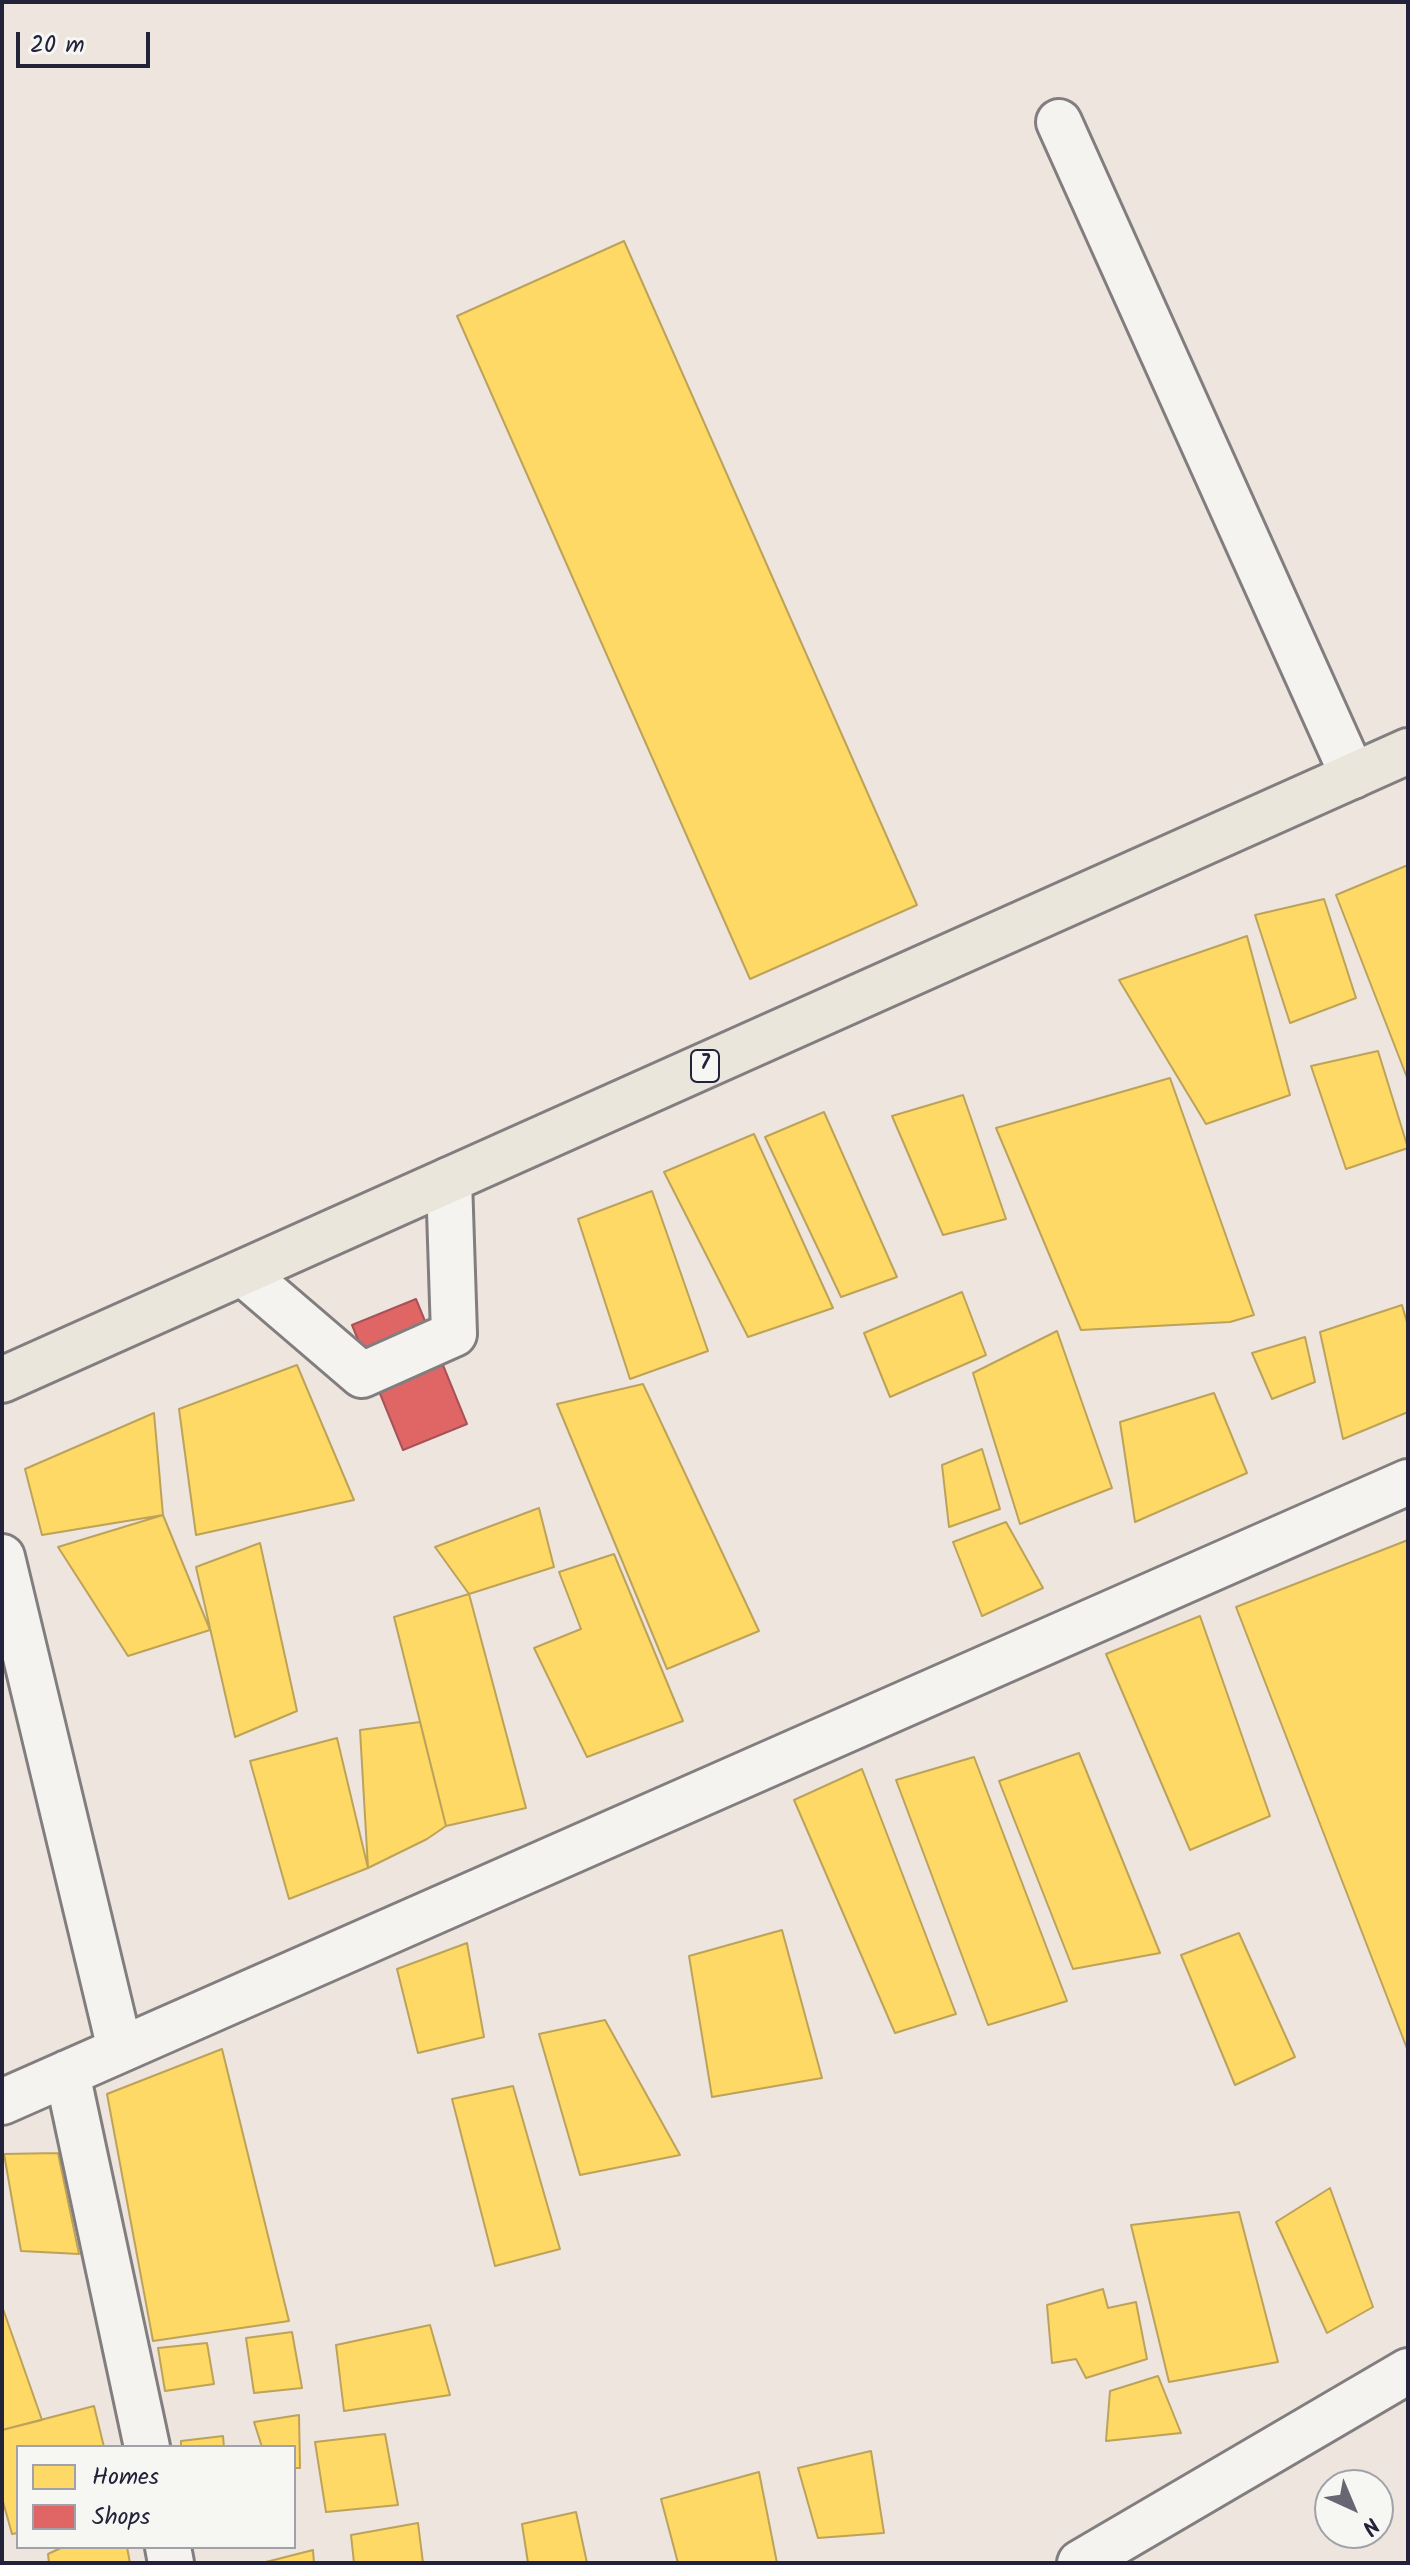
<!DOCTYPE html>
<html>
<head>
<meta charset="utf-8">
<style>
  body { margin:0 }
  #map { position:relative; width:1410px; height:2565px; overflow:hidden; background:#ede5de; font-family:Kalam,sans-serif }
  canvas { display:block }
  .frame { position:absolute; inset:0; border:4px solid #22223b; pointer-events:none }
  .legend { position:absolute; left:16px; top:2445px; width:280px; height:104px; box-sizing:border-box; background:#f6f6f2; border:2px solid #a1a1a9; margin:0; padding:10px 14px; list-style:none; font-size:24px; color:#22223b }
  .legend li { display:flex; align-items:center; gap:16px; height:40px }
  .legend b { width:40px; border:2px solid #a1a1a9 }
  .north { position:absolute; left:1314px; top:2469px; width:80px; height:80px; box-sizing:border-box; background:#f6f6f2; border:2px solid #a1a1a9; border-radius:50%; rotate:136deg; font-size:22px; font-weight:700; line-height:32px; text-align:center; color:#22223b }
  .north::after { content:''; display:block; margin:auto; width:28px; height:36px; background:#696674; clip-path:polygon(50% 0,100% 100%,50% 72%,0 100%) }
  .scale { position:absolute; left:16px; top:32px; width:134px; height:36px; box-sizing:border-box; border:4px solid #22223b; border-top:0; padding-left:10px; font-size:24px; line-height:28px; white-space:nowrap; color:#22223b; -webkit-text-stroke:6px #f6f6f2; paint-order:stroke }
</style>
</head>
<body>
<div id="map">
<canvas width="1410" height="2565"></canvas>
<div class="frame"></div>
<ul class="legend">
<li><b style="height:22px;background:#ffd966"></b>Homes</li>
<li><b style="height:22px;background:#e06666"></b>Shops</li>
</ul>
<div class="north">N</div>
<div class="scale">20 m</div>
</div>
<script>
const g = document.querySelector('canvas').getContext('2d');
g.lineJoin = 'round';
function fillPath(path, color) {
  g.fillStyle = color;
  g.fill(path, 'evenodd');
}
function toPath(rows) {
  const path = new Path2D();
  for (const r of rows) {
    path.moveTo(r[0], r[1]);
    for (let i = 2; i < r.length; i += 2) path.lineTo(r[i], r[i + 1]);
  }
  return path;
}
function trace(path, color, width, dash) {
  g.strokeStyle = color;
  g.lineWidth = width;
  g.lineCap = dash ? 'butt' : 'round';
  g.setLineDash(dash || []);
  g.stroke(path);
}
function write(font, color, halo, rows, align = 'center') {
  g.font = font + ' Kalam,sans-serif';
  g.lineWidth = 8;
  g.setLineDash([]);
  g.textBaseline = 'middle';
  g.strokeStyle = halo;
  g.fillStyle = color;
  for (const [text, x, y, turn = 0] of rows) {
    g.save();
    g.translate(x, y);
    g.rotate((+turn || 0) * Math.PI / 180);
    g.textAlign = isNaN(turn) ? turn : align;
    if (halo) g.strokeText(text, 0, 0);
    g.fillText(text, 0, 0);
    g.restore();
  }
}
const homes = toPath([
  [624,241,917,905,750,979,457,316,624,241],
  [1408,865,1408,1080,1336,895,1408,865],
  [1324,899,1356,998,1290,1023,1255,915,1324,899],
  [1247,936,1290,1095,1206,1124,1119,980,1247,936],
  [1378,1051,1408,1148,1346,1169,1311,1066,1378,1051],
  [1170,1078,1254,1315,1230,1322,1081,1330,996,1128,1170,1078],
  [963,1095,1006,1219,943,1235,892,1116,963,1095],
  [824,1112,897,1277,841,1297,765,1137,824,1112],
  [754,1134,833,1308,748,1337,664,1172,754,1134],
  [652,1191,708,1351,630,1379,578,1219,652,1191],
  [962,1292,986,1355,890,1397,864,1333,962,1292],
  [1402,1305,1408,1326,1408,1412,1343,1439,1320,1332,1402,1305],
  [1057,1331,1112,1488,1020,1524,973,1373,1057,1331],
  [1305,1337,1315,1382,1272,1399,1252,1353,1305,1337],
  [297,1365,354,1500,196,1535,179,1409,297,1365],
  [643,1384,759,1631,667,1669,557,1404,643,1384],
  [1214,1393,1247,1473,1135,1522,1120,1422,1214,1393],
  [154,1413,163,1515,42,1535,25,1469,154,1413],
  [982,1449,1000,1509,949,1527,942,1465,982,1449],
  [539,1508,554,1567,469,1594,435,1547,539,1508],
  [163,1515,210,1630,128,1656,58,1547,163,1515],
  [1006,1522,1043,1588,982,1616,953,1542,1006,1522],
  [1408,1540,1408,2051,1236,1607,1408,1540],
  [260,1543,297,1711,235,1737,196,1567,260,1543],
  [614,1554,683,1721,587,1757,534,1648,581,1629,559,1572,614,1554],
  [469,1594,526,1808,446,1826,394,1617,469,1594],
  [1200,1616,1270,1816,1190,1850,1106,1654,1200,1616],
  [420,1722,446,1826,427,1839,368,1868,360,1730,420,1722],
  [337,1738,368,1868,289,1899,250,1761,337,1738],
  [1079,1753,1160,1953,1073,1969,999,1781,1079,1753],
  [974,1757,1067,2001,988,2025,896,1780,974,1757],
  [862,1769,956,2014,895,2033,794,1800,862,1769],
  [782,1930,822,2078,712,2097,689,1956,782,1930],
  [1239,1933,1295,2057,1235,2085,1181,1955,1239,1933],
  [467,1943,484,2037,418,2053,397,1969,467,1943],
  [605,2020,680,2155,580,2175,539,2034,605,2020],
  [222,2049,289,2321,153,2341,107,2094,222,2049],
  [513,2086,560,2249,495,2266,452,2099,513,2086],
  [58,2153,79,2254,21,2251,4,2154,58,2153],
  [1330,2188,1373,2307,1327,2333,1276,2222,1330,2188],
  [1239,2212,1278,2362,1169,2382,1131,2225,1239,2212],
  [1103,2289,1108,2308,1136,2302,1147,2359,1086,2378,1076,2359,1052,2363,1047,2305,1103,2289],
  [2,2306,42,2420,2,2430,2,2306],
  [430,2325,450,2395,344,2411,336,2345,430,2325],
  [292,2332,302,2388,254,2393,246,2338,292,2332],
  [207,2343,214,2384,165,2391,158,2348,207,2343],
  [1158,2376,1181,2433,1106,2441,1110,2391,1158,2376],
  [94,2406,104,2447,18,2447,18,2533,12,2534,2,2498,2,2430,94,2406],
  [299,2415,300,2468,294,2468,294,2447,262,2447,254,2422,299,2415],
  [385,2434,398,2505,326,2512,315,2442,385,2434],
  [223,2436,224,2447,181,2447,181,2441,223,2436],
  [871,2451,884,2533,818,2538,798,2468,871,2451],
  [759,2472,777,2563,678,2563,661,2499,759,2472],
  [576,2512,587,2563,528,2563,522,2524,576,2512],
  [418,2523,423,2563,354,2563,351,2535,418,2523],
  [63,2547,127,2547,130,2563,49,2563,48,2554,63,2547],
  [313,2550,314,2563,262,2563,313,2550]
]);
const shops = toPath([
  [416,1299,467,1424,403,1450,352,1325,416,1299]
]);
const minor = toPath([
  [1059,122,1353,776],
  [243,1273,362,1375,454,1334,449,1180],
  [2,1557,120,2049],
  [67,2073,147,2447],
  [2,2102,1408,1482],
  [168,2547,171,2563],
  [1080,2563,1408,2371]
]);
const highway = toPath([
  [2,1380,1408,751]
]);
const shields = [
  [705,1066,28]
];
const shieldNames = [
  ["7",705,1066]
];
fillPath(homes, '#ffd966');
trace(homes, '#bda259', 2);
fillPath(shops, '#e06666');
trace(shops, '#a75259', 2);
trace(minor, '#827e80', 50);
trace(highway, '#827e80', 50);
trace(minor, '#f4f3f0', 44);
trace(highway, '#ebe6dc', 44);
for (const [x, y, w] of shields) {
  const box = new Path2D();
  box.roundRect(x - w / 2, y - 16, w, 32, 6);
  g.fillStyle = '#f6f6f2';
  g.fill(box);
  trace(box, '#22223b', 2);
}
write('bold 20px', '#22223b', null, shieldNames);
</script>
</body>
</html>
